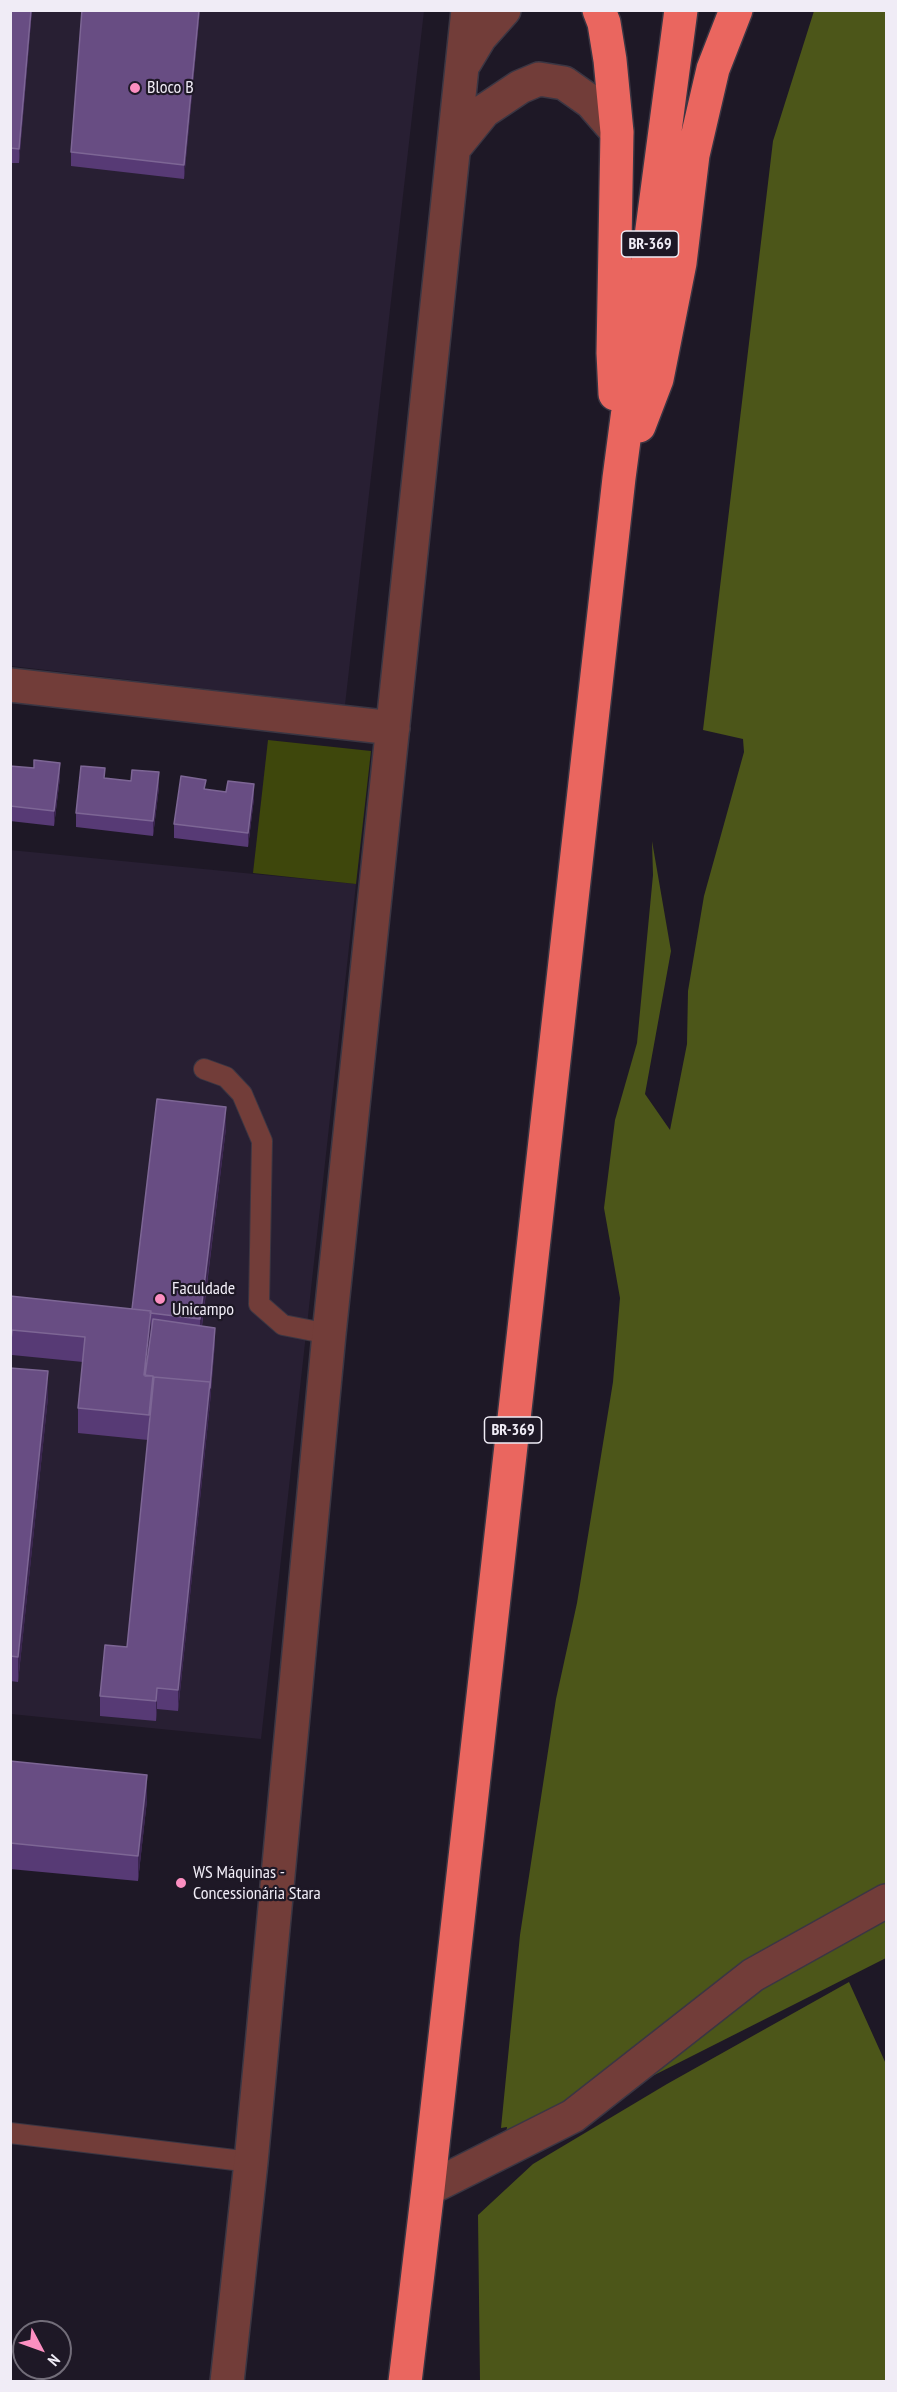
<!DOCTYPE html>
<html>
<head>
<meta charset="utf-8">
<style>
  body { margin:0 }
  #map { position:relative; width:897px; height:2392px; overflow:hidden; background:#1e1826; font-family:"PT Sans Narrow",sans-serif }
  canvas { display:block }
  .frame { position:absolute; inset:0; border:12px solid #f0ecf6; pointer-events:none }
  .north { position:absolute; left:12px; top:2320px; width:60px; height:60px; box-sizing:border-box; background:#1e1826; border:2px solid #726d79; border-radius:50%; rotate:131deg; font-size:16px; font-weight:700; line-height:24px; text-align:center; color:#f0ecf6 }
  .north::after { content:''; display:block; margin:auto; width:21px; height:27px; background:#fc8fc1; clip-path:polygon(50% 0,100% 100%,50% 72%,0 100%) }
</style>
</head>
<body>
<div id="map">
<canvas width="897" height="2392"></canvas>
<div class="frame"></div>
<div class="north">N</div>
</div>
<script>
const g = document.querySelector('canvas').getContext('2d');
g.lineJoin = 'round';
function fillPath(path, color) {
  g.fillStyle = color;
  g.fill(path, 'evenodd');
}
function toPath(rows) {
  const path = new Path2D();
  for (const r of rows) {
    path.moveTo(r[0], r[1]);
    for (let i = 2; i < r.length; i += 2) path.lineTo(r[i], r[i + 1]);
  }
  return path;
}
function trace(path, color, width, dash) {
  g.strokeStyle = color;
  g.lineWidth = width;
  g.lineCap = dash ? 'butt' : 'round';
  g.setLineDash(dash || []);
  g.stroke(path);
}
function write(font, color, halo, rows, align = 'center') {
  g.font = font + ' "PT Sans Narrow",sans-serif';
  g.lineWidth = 4.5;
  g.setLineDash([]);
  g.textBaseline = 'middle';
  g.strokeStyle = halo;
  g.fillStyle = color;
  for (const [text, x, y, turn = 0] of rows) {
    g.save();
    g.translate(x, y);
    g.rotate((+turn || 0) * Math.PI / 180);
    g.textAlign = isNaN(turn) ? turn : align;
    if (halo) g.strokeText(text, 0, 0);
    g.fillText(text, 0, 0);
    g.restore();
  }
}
const built = toPath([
  [11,11,424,11,345,705,11,666],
  [10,850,356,884,261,1739,11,1714]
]);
const green = toPath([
  [268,740,371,751,356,884,253,873]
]);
const forest = toPath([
  [814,11,886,11,886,1958,504,2151,507,2127,501,2128,520,1935,556,1699,577,1603,613,1382,620,1298,604,1208,615,1120,637,1043,653,875,652,841,671,951,645,1094,670,1130,687,1044,688,991,704,896,744,752,743,739,703,730,773,141],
  [849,1982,886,2064,886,2381,480,2381,478,2215,533,2164,667,2084]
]);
const lane = toPath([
  [204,1069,226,1077,242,1094,262,1141,259,1304,283,1325,329,1334],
  [10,2133,251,2162]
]);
const street = toPath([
  [465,62,480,37,504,10],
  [454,148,484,111,520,87,539,79,564,83,591,102,617,132],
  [10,685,393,728],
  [428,2189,573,2116,753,1975,886,1901],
  [227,2382,251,2162,329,1334,468,10]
]);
const highway = toPath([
  [599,10,604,23,610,60,617,132,613,353,615,394],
  [639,426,657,379,680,263,693,155,713,69,736,10],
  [405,2382,428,2189,619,478,681,10]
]);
const wall = toPath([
  [10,10,32,10,19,163,10,163],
  [200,10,184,179,71,166,71,152],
  [10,766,60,777,54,826,10,821],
  [105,778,159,787,153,836,76,827,76,813],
  [206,789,254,798,248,847,174,838,174,824],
  [226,1128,202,1326,215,1342,210,1403,178,1711,157,1709,156,1721,100,1716,100,1696,127,1647,148,1440,78,1433,78,1408,83,1362,12,1355,11,1368,48,1397,18,1682,10,1681,10,1296,132,1309],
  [10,1761,147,1800,138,1881,10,1869]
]);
const shadedWall = toPath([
  [31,10,32,10,19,163,19,149],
  [199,10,200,10,184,179,184,165],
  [60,763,60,777,54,826,54,811],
  [159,772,159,787,153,836,153,821],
  [254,784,254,798,248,847,248,833],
  [226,1107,226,1128,200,1339,200,1319],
  [151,1311,151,1336,144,1383,144,1375],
  [215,1328,215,1342,210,1403,178,1711,178,1690],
  [12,1330,12,1355,10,1376,10,1351],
  [48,1371,48,1397,18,1682,18,1657],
  [153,1376,153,1402,149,1441,149,1415],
  [157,1688,157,1709,156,1721,156,1701],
  [147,1775,147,1800,138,1881,138,1856]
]);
const building = toPath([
  [10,10,31,10,19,149,10,148,10,10],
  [82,10,199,10,184,165,71,152,82,10],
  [34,760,60,763,54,811,10,806,10,766,34,768,34,760],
  [81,766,105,768,104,778,131,781,132,770,159,772,153,821,76,813,81,766],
  [181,776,206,780,204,789,226,792,228,781,254,784,248,833,174,824,181,776],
  [157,1099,226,1107,200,1319,150,1313,151,1311,132,1309,157,1099],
  [10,1296,151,1311,144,1375,153,1376,149,1415,78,1408,85,1337,12,1330,10,1351,10,1296],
  [153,1319,215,1328,210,1388,210,1382,154,1377,153,1384,153,1376,145,1376,153,1319],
  [10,1368,48,1371,18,1657,10,1656,10,1368],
  [154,1377,210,1382,178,1690,157,1688,156,1701,100,1696,105,1645,127,1647,154,1377],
  [10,1761,147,1775,138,1856,10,1843,10,1761]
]);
const markers = [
  [135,88,6,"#fc8fc1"],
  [160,1299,6,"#fc8fc1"],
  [181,1883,6,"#fc8fc1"]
];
const shields = [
  [650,244,57],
  [513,1430,57]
];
const shieldNames = [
  ["BR-369",650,244],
  ["BR-369",513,1430]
];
const poiNames = [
  ["Bloco B",147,88],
  ["Faculdade",172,1289],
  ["Unicampo",172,1310],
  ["WS Máquinas -",193,1873],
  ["Concessionária Stara",193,1894]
];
fillPath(built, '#281f33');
fillPath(green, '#3e470c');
fillPath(forest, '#4c5619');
trace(lane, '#3b3643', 22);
trace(street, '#3b3643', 36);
trace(highway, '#3b3643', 36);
trace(lane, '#723d39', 20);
trace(street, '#723d39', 33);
trace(highway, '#ea665f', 33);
fillPath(wall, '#573a75');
fillPath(shadedWall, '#3a254f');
fillPath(building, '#684d83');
trace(building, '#7d6695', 1.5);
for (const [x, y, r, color] of markers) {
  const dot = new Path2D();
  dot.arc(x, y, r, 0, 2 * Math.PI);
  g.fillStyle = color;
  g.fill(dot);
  trace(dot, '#1e1826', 2);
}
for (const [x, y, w] of shields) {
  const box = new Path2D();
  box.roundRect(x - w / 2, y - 13, w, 26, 4.5);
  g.fillStyle = '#1e1826';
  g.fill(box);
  trace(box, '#f0ecf6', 1.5);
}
write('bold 16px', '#f0ecf6', null, shieldNames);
write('18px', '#f0ecf6', '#1e1826', poiNames, 'left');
</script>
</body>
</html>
